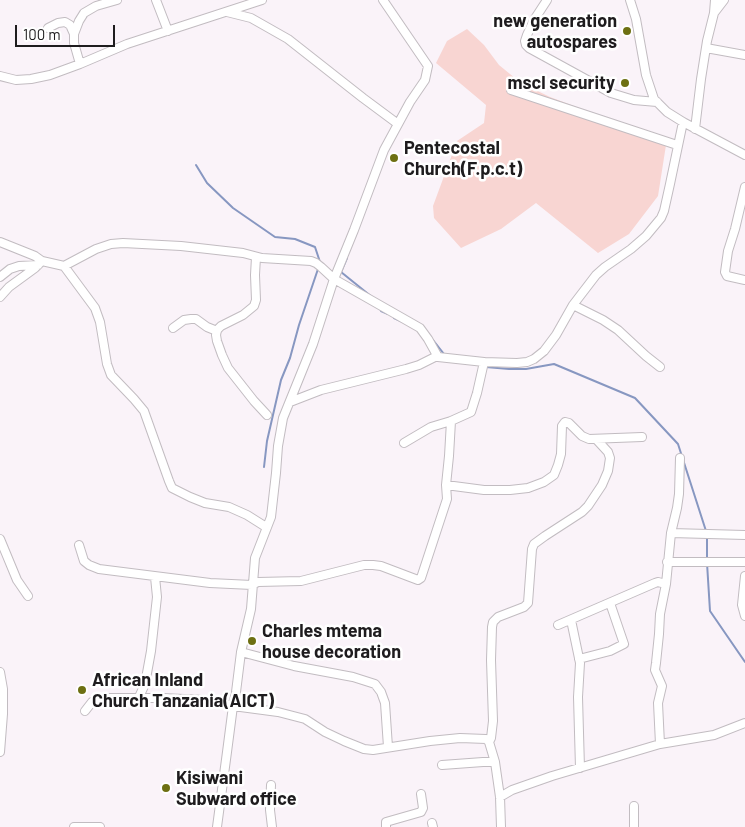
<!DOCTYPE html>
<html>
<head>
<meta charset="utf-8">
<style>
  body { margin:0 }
  #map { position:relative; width:745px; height:827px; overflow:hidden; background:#faf3f9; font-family:Barlow,sans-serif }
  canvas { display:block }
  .scale { position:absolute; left:15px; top:25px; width:100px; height:22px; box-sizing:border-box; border:2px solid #1e1c1e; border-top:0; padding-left:6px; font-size:15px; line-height:18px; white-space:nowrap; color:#1e1c1e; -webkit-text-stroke:4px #fff; paint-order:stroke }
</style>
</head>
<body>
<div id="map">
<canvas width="745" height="827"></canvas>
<div class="scale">100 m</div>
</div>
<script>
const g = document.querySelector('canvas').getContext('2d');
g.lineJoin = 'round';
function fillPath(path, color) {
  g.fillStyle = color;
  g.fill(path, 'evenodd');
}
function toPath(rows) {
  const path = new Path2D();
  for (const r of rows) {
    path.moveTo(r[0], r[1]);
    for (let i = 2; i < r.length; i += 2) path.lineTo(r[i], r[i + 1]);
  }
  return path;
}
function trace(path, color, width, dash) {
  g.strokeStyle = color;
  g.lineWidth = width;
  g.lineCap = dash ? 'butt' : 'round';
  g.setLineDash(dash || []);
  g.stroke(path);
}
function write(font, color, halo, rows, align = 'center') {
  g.font = font + ' Barlow,sans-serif';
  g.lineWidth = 5;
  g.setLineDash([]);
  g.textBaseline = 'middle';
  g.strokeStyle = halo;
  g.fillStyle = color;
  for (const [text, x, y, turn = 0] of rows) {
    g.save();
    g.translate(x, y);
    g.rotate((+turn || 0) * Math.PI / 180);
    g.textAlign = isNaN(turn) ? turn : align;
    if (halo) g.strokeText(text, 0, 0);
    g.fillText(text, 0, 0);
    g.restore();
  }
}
const green = toPath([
  [467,29,484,45,499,65,521,83,550,97,590,112,652,141,666,145,658,196,629,234,598,253,536,203,501,229,461,248,434,218,433,206,457,141,484,123,486,105,436,63,447,41]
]);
const stream = toPath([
  [196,165,207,183,233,208,275,237,295,239,315,247,320,262],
  [347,258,341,272,372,297],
  [380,308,381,311,388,314],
  [394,318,403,322],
  [433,340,444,354],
  [486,367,509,369,526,369,554,364,635,398,678,444,706,531],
  [264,467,267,441,281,380,290,358,299,325,318,269],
  [707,536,707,558],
  [707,563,710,611,745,662]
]);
const minor = toPath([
  [156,0,168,31],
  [547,0,534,20,527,35,525,41,526,45,529,48,611,93,634,100,657,102],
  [630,0,636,19,646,75,654,99,667,112,683,122,745,155],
  [227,12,251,18,288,39,363,98,398,124],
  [714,13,715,0],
  [48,28,58,23,65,22,70,25,74,34],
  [706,48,745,55],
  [80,64,74,43,74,34,79,21,84,13,96,6,117,0],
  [0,76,16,80,31,79,50,75,80,64,127,44,262,0],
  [511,90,677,145],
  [695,129,701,79,707,41,714,13,724,0],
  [745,187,735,229,728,251,725,272,727,276,745,280],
  [0,242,35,256,42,261,64,266,96,249,111,244,123,243,181,246,243,253,262,258,311,261,316,263,321,267,334,279,420,328,428,339,438,357,484,362,517,363,527,362,534,359,544,351,556,335,573,305,596,275,605,267,631,249,646,236,661,218,664,211,670,184,683,122],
  [256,257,255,275,256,300,254,306,243,315,221,326,217,330,216,335,217,341,222,355,228,368,254,401,267,415],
  [64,266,95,308,100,322,107,364,111,375,134,399,144,411,169,481,172,488,190,497,205,503,229,507,247,515,266,527],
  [0,277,10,269,19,266,38,265],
  [0,297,9,287,35,268,42,261],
  [573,305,603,320,618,330,646,356,660,367],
  [173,328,184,320,191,319,196,319,207,327,217,331],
  [290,402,321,390,406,369,419,365,437,356],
  [404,443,431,427,451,421,471,412,477,393,484,362],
  [446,485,484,490,510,490,528,488,544,482,554,475,558,465,561,454,562,426,565,422,569,423,582,436,589,439,642,437],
  [671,533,745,535],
  [0,539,17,580,28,596],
  [79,545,84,561,89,565,99,569,210,583,252,585,258,582,301,581,364,565,373,565,381,566,418,580,421,578,447,499,446,485,449,456,451,421],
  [667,562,745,562],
  [745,576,742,605,745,616],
  [571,620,580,663,578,697,580,768],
  [558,625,655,583,658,582,666,584],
  [241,652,294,666,353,677,375,684,381,692,385,703,388,747],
  [579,659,610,651,624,644,610,603],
  [0,672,3,689,3,714,0,752],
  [139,697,145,684,151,651,157,597,155,577],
  [85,711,92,702,100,698,163,698,205,700,233,706,278,712,305,719,325,732,344,741,364,749,373,750,430,741,460,738,486,739,489,742,495,762,500,797,501,827],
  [489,742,491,738,493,721,491,660,492,627,493,622,498,617,524,607,528,603,532,549,534,544,545,536,582,512,588,506,602,485,608,471,610,458,608,452,596,439],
  [660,744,658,703,662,686,655,670,656,663,659,634,660,614,666,584,671,533,677,508,679,494,680,458],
  [442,765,483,762,495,762],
  [271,785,270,810,272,827],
  [500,797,512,790,552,776,660,744,714,735,745,723],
  [432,823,433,827],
  [74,827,100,827],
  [217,827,227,752,233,706,236,692,241,652,251,609,255,558,271,517,276,473,278,446,283,418,313,344,334,279,354,230,384,150,410,102,425,80,428,66,383,0],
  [386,827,386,822,421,812,423,808,421,794],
  [634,827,634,806]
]);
const markers = [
  [627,31,5,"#6d6f12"],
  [625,83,5,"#6d6f12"],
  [394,158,5,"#6d6f12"],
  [252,641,5,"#6d6f12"],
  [82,690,5,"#6d6f12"],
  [166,788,5,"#6d6f12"]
];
const poiNames = [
  ["new generation",617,21,"right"],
  ["autospares",617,42,"right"],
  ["mscl security",615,83,"right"],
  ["Pentecostal",404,148],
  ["Church(F.p.c.t)",404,169],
  ["Charles mtema",262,631],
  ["house decoration",262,652],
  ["African Inland",92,680],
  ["Church Tanzania(AICT)",92,701],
  ["Kisiwani",176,778],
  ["Subward office",176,799]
];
fillPath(green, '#f8d5d2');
trace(stream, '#8797c1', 2);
trace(minor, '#c2bcc1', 10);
trace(minor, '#fff', 8);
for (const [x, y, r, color] of markers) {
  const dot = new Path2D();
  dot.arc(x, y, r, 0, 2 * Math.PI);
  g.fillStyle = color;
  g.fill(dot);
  trace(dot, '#fff', 2);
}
write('bold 18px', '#1e1c1e', '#fff', poiNames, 'left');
</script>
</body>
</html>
